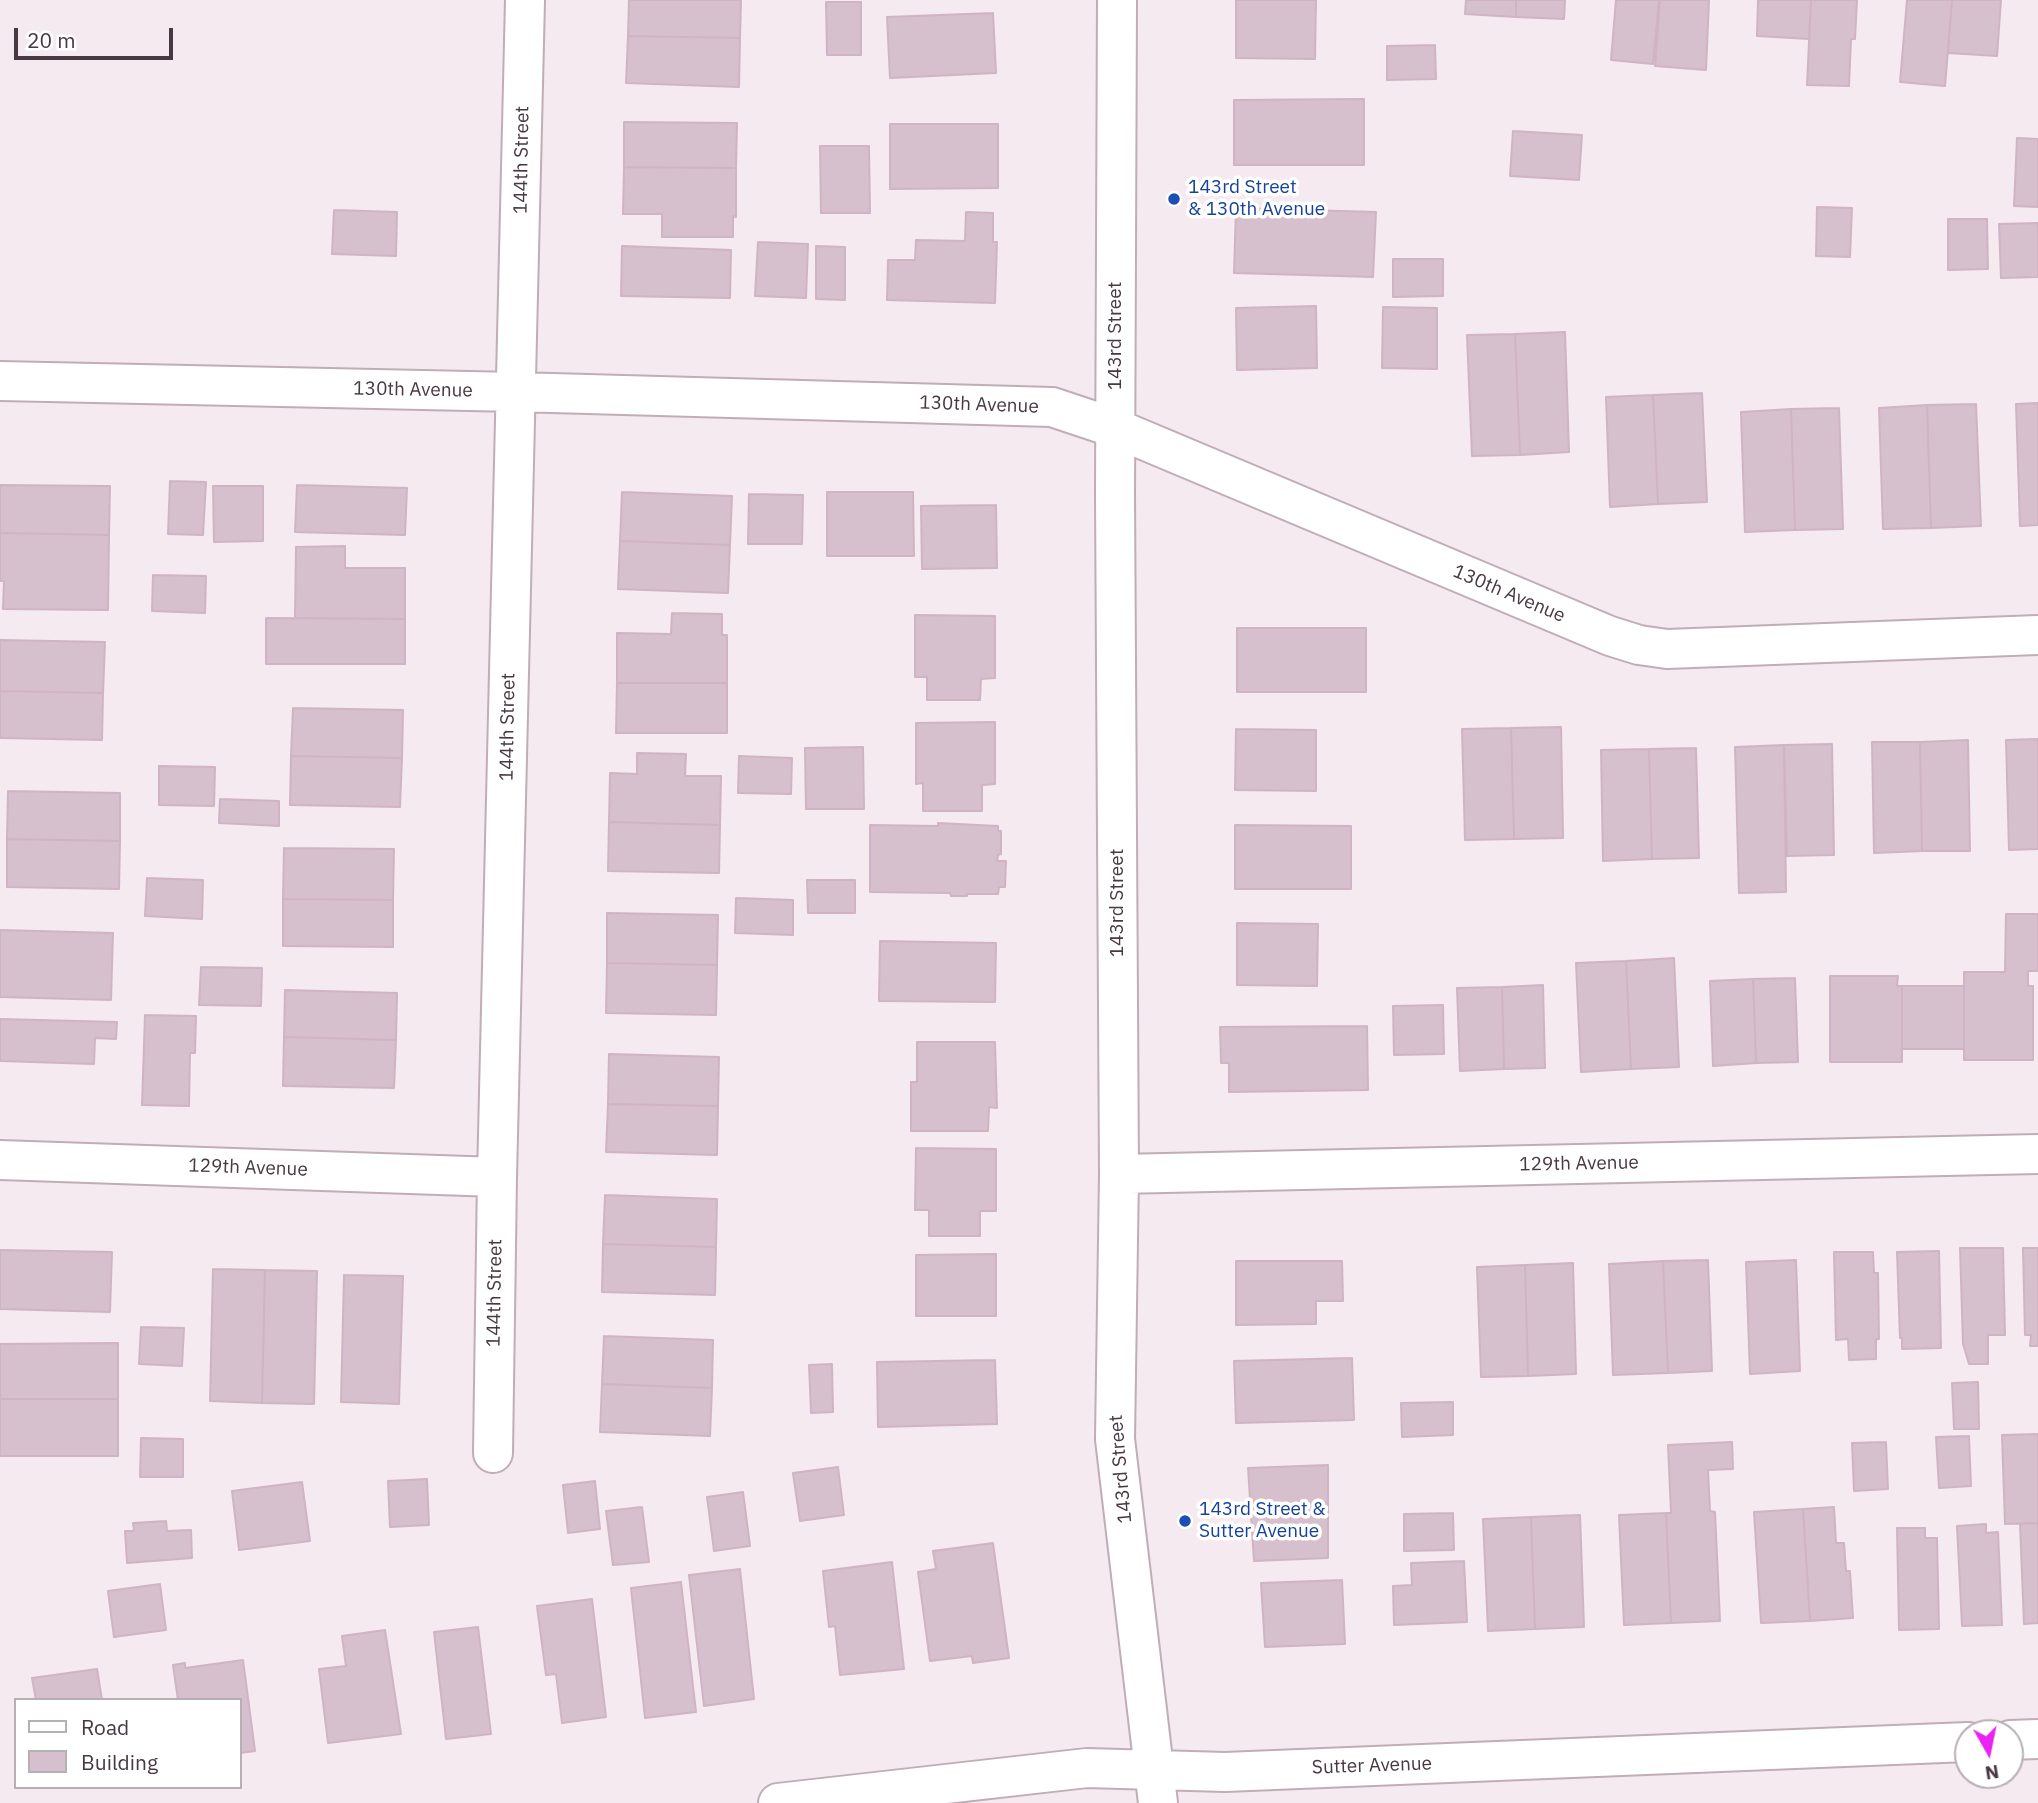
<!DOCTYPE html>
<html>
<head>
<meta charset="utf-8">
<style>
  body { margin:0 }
  #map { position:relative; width:2038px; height:1803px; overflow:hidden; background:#f4eaef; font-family:"IBM Plex Sans",sans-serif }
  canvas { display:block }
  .legend { position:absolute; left:14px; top:1698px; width:228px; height:91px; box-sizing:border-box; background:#fff; border:2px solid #b6afb3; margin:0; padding:9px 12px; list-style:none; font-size:21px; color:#483842 }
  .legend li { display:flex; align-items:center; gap:14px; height:35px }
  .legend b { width:35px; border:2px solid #b6afb3 }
  .north { position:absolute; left:1954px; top:1719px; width:70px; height:70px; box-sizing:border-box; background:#fff; border:2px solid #b6afb3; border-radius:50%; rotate:171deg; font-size:19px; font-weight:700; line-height:28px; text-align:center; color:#483842 }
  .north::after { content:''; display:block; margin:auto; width:24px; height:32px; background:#ea23f3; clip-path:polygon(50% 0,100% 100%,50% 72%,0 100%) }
  .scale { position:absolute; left:14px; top:28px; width:159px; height:32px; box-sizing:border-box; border:4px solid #483842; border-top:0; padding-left:9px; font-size:21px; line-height:24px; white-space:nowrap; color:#483842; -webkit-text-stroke:5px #fff; paint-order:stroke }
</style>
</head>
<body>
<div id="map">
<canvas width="2038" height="1803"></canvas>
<ul class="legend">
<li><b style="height:9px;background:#fff"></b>Road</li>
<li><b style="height:19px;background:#d6c0cd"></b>Building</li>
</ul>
<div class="north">N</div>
<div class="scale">20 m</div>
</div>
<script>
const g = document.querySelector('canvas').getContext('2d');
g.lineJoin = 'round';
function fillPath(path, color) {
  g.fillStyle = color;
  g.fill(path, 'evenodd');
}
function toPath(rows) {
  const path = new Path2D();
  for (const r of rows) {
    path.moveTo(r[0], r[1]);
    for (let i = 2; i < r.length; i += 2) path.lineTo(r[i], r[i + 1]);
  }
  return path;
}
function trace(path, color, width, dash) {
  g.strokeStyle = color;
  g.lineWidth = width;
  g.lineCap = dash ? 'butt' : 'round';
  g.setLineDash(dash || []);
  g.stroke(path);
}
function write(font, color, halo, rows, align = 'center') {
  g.font = font + ' "IBM Plex Sans",sans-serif';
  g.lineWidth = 7;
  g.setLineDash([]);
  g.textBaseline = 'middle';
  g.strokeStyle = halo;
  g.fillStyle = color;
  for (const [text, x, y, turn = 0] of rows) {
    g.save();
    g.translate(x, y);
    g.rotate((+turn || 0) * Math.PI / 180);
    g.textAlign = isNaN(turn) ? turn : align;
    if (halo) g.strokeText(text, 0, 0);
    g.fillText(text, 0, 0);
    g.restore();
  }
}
const building = toPath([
  [629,0,741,0,740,38,628,36,629,0],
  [1236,0,1316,0,1315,59,1236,58,1236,0],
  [1466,0,1516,0,1516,17,1465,14,1466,0],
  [1516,0,1565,0,1564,19,1516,17,1516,0],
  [1616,0,1659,0,1653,64,1611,60,1616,0],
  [1660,0,1709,0,1706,70,1655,66,1660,0],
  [1758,0,1811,0,1809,39,1757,36,1758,0],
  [1811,0,1857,0,1855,39,1851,39,1849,86,1807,85,1811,0],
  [1907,0,1952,0,1945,86,1900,82,1907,0],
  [1952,0,2001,0,1997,56,1948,53,1952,0],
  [826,2,861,2,861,55,827,55,826,2],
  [993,13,996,73,890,78,887,17,993,13],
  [628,36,740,38,739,87,626,83,628,36],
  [1435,45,1436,79,1387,80,1387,46,1435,45],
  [1364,99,1364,165,1234,165,1234,100,1364,99],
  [624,122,737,123,736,168,624,167,624,122],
  [890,124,998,124,998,188,890,189,890,124],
  [1513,131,1582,135,1579,180,1510,176,1513,131],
  [2017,138,2038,139,2038,207,2014,206,2017,138],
  [820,146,869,146,870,213,821,213,820,146],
  [624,167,736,168,736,217,733,216,733,237,662,237,662,214,623,214,624,167],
  [1817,207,1852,208,1850,257,1816,256,1817,207],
  [1236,208,1376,212,1373,277,1234,273,1236,208],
  [334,210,397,212,396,256,332,254,334,210],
  [966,212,993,213,993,242,997,242,995,303,887,300,888,260,915,260,916,240,965,241,966,212],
  [1948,219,1987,219,1988,269,1948,270,1948,219],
  [2038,223,2038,277,2001,278,1999,224,2038,223],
  [758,242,808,244,806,298,755,296,758,242],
  [622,246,731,250,730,298,621,296,622,246],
  [816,246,845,247,845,300,816,299,816,246],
  [1393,259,1443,259,1443,296,1393,297,1393,259],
  [1316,306,1317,368,1237,370,1236,308,1316,306],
  [1383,307,1437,308,1437,369,1382,368,1383,307],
  [1565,332,1569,452,1520,455,1515,334,1565,332],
  [1515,334,1520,455,1472,456,1467,335,1515,334],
  [1702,393,1707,502,1658,504,1653,395,1702,393],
  [1653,395,1658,504,1610,507,1606,397,1653,395],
  [2038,403,2038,525,2020,526,2016,404,2038,403],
  [1976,404,1981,526,1931,528,1927,405,1976,404],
  [1927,405,1931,528,1883,529,1879,408,1927,405],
  [1839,408,1843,529,1795,530,1791,409,1839,408],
  [1791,409,1795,530,1745,532,1741,412,1791,409],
  [170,481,206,482,203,535,168,534,170,481],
  [0,485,110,486,109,535,0,533,0,485],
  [297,485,407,488,405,535,295,532,297,485],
  [213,486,263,486,263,541,214,542,213,486],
  [622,492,732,496,730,545,620,541,622,492],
  [827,492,913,492,914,556,827,556,827,492],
  [749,494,803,495,802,544,748,544,749,494],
  [996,505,997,568,922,569,921,506,996,505],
  [0,533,109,535,108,610,3,609,4,581,0,581,0,533],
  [620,541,730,545,728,593,618,589,620,541],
  [345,546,345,568,405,568,405,619,295,618,296,547,345,546],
  [153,575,206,576,205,613,152,611,153,575],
  [672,613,722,614,722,635,727,635,727,683,617,683,617,633,671,634,672,613],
  [915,615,995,616,995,678,981,679,980,700,927,700,927,677,915,677,915,615],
  [266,618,405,619,405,664,266,664,266,618],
  [1237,628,1366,628,1366,692,1237,692,1237,628],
  [0,640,105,642,103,693,0,691,0,640],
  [617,683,727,683,727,733,616,733,617,683],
  [0,691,103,693,102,740,0,738,0,691],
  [293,708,403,710,402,758,291,756,293,708],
  [995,722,995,784,982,785,982,811,923,811,923,783,916,784,916,723,995,722],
  [1561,727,1563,838,1514,839,1511,728,1561,727],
  [1511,728,1514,839,1465,840,1462,729,1511,728],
  [1236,729,1316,730,1316,791,1235,790,1236,729],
  [2038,739,2038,849,2009,850,2006,740,2038,739],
  [1968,740,1970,851,1922,851,1920,742,1968,740],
  [1872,742,1920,742,1922,851,1874,853,1872,742],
  [1832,744,1834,855,1787,856,1784,745,1832,744],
  [1784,745,1786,892,1739,893,1735,747,1784,745],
  [863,747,864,809,806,809,805,748,863,747],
  [1696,748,1699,858,1652,859,1649,749,1696,748],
  [1649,749,1652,859,1603,861,1601,750,1649,749],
  [637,753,686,754,685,776,721,776,720,825,609,822,610,773,637,774,637,753],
  [291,756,402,758,400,807,290,805,291,756],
  [739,756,792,758,791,794,738,793,739,756],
  [159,766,215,767,214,806,159,805,159,766],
  [8,791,120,793,120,841,7,839,8,791],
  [220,799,279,801,279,826,219,823,220,799],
  [609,822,720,825,719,873,608,871,609,822],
  [938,823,998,826,998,831,1001,831,1001,854,998,855,997,861,1006,861,1005,887,999,887,998,894,967,894,967,896,951,896,950,893,870,892,870,825,938,826,938,823],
  [1235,825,1351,826,1351,889,1235,889,1235,825],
  [7,839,120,841,119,889,7,887,7,839],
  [284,848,394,849,393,900,283,899,284,848],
  [147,878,203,880,202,919,145,916,147,878],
  [807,880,855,880,855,913,808,913,807,880],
  [736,898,793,900,793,935,735,933,736,898],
  [283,899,393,900,393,947,283,946,283,899],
  [607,913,718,915,717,965,607,963,607,913],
  [2006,914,2038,914,2038,971,2028,971,2028,986,2033,986,2033,1060,1964,1060,1964,972,2005,972,2006,914],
  [1237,923,1318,924,1317,986,1237,985,1237,923],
  [0,930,113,933,111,1000,0,997,0,930],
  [880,941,996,943,995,1002,879,1001,880,941],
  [1674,958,1679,1067,1631,1069,1626,961,1674,958],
  [1626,961,1631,1069,1581,1072,1576,963,1626,961],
  [607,963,717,965,716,1015,606,1013,607,963],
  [201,967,262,968,261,1006,199,1005,201,967],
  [1830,976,1898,976,1897,986,1902,986,1902,1062,1830,1062,1830,976],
  [1795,978,1798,1062,1756,1063,1753,979,1795,978],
  [1753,979,1756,1063,1713,1066,1710,981,1753,979],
  [1543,985,1545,1068,1504,1069,1502,987,1543,985],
  [1902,986,1964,986,1964,1049,1902,1049,1902,986],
  [1502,987,1504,1069,1460,1071,1457,988,1502,987],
  [285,990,397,993,396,1040,284,1037,285,990],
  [1443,1005,1444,1054,1394,1055,1393,1006,1443,1005],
  [145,1015,196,1016,195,1053,190,1053,189,1106,142,1105,145,1015],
  [0,1019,117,1022,116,1039,95,1038,94,1064,0,1061,0,1019],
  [1367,1026,1368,1090,1229,1092,1229,1063,1221,1063,1220,1027,1367,1026],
  [284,1037,396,1040,394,1088,283,1086,284,1037],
  [917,1042,995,1042,997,1108,989,1107,988,1131,911,1131,911,1082,917,1082,917,1042],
  [609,1054,719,1057,718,1106,608,1104,609,1054],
  [608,1104,718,1106,717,1155,606,1152,608,1104],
  [916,1148,996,1149,996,1211,980,1211,980,1236,929,1236,929,1210,915,1210,916,1148],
  [605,1195,717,1199,716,1247,603,1244,605,1195],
  [603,1244,716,1247,715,1295,602,1292,603,1244],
  [1960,1248,2003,1248,2005,1335,1988,1335,1988,1364,1969,1364,1963,1344,1960,1248],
  [2023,1248,2038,1248,2038,1346,2030,1346,2031,1335,2025,1335,2023,1248],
  [0,1250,112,1252,110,1312,0,1309,0,1250],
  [1939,1251,1941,1348,1902,1349,1902,1338,1900,1338,1897,1252,1939,1251],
  [1834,1252,1873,1252,1874,1273,1878,1273,1879,1339,1876,1339,1876,1359,1849,1360,1848,1339,1836,1340,1834,1252],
  [996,1254,996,1316,916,1316,916,1255,996,1254],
  [1708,1260,1712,1371,1668,1373,1663,1261,1708,1260],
  [1796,1260,1800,1371,1750,1374,1746,1262,1796,1260],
  [1236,1261,1342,1261,1343,1301,1316,1301,1316,1324,1236,1325,1236,1261],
  [1663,1261,1668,1373,1613,1375,1609,1264,1663,1261],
  [1573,1263,1576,1374,1528,1376,1525,1265,1573,1263],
  [1525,1265,1528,1376,1481,1377,1477,1267,1525,1265],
  [213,1269,265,1270,262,1403,210,1401,213,1269],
  [265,1270,317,1271,314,1404,262,1403,265,1270],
  [344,1275,403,1276,399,1404,341,1402,344,1275],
  [141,1327,184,1328,182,1366,139,1364,141,1327],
  [604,1336,713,1340,712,1388,602,1384,604,1336],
  [118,1343,118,1399,0,1399,0,1344,118,1343],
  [1352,1358,1354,1420,1236,1423,1234,1361,1352,1358],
  [995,1360,997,1424,878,1427,877,1362,995,1360],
  [832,1364,833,1412,811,1413,809,1365,832,1364],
  [1978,1382,1979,1429,1954,1429,1952,1383,1978,1382],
  [602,1384,712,1388,710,1436,600,1432,602,1384],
  [0,1399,118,1399,118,1456,0,1456,0,1399],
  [1453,1402,1453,1435,1402,1437,1401,1403,1453,1402],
  [2038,1434,2038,1523,2005,1524,2002,1435,2038,1434],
  [1969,1436,1971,1486,1939,1488,1936,1437,1969,1436],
  [141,1438,183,1439,183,1477,140,1477,141,1438],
  [1732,1442,1733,1469,1708,1470,1710,1511,1715,1512,1720,1621,1671,1623,1666,1513,1671,1513,1668,1445,1732,1442],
  [1886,1442,1888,1489,1854,1491,1852,1443,1886,1442],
  [1328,1465,1328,1558,1254,1561,1248,1468,1328,1465],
  [838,1467,844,1515,800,1521,793,1473,838,1467],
  [427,1479,429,1525,390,1527,388,1481,427,1479],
  [595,1481,600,1529,568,1533,563,1485,595,1481],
  [302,1482,310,1541,239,1550,232,1491,302,1482],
  [743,1492,750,1546,714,1551,707,1497,743,1492],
  [642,1507,649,1562,613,1565,606,1511,642,1507],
  [1834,1507,1836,1543,1844,1543,1846,1571,1850,1571,1853,1618,1810,1621,1803,1509,1834,1507],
  [1803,1509,1810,1621,1761,1623,1754,1512,1803,1509],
  [1453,1513,1454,1550,1404,1551,1404,1514,1453,1513],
  [1666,1513,1671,1623,1624,1625,1619,1515,1666,1513],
  [1580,1515,1584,1627,1535,1629,1531,1517,1580,1515],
  [1531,1517,1535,1629,1488,1631,1483,1519,1531,1517],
  [166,1521,167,1531,191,1530,192,1558,127,1563,125,1531,134,1531,133,1523,166,1521],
  [2038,1523,2038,1623,2024,1624,2020,1524,2038,1523],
  [1986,1524,1986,1533,1998,1532,2002,1625,1962,1626,1957,1526,1986,1524],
  [1897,1528,1925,1528,1925,1538,1937,1538,1939,1629,1899,1630,1897,1528],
  [993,1543,1009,1658,973,1663,972,1656,930,1661,918,1572,936,1569,933,1551,993,1543],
  [1464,1561,1467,1622,1394,1625,1393,1586,1412,1585,1411,1563,1464,1561],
  [892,1562,904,1669,840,1675,835,1626,829,1627,823,1571,892,1562],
  [740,1569,754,1699,704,1706,689,1575,740,1569],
  [1342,1580,1345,1644,1265,1647,1261,1583,1342,1580],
  [681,1582,696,1712,645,1718,631,1588,681,1582],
  [160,1584,166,1630,114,1637,108,1591,160,1584],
  [592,1599,606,1717,562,1723,556,1674,546,1675,537,1606,592,1599],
  [478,1627,491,1734,446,1739,434,1632,478,1627],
  [385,1630,401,1734,328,1743,319,1669,346,1666,342,1636,385,1630],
  [243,1660,255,1751,240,1753,240,1700,178,1700,173,1665,185,1663,185,1668,243,1660],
  [97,1669,102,1700,36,1700,32,1678,97,1669]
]);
const street = toPath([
  [1117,0,1115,494,1119,1174,1115,1439,1158,1803],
  [0,381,516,392,1052,407,1115,428,1610,636,1639,645,1667,649,2038,635],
  [0,1160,497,1177],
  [1119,1174,2038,1154],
  [493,1453,497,1177,525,0],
  [2010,1740,2038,1739],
  [778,1803,1087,1768,1225,1772,1968,1742]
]);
const markers = [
  [1174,199,7,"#1a4fb4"],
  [1185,1521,7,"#1a4fb4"]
];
const streetNames = [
  ["144th Street",522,160,-89],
  ["143rd Street",1116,336,-90],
  ["130th Avenue",413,390,1],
  ["130th Avenue",979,405,2],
  ["130th Avenue",1509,594,23],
  ["144th Street",508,727,-89],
  ["143rd Street",1118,903,-90],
  ["129th Avenue",1579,1164,-1],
  ["129th Avenue",248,1168,2],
  ["144th Street",495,1293,-89],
  ["143rd Street",1121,1469,-95],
  ["Sutter Avenue",1372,1766,-2]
];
const transitNames = [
  ["143rd Street",1188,188],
  ["& 130th Avenue",1188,210],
  ["143rd Street &",1199,1510],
  ["Sutter Avenue",1199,1532]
];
fillPath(building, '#d6c0cd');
trace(building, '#d0b3c4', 2);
trace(street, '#c0adb7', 42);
trace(street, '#fff', 38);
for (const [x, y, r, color] of markers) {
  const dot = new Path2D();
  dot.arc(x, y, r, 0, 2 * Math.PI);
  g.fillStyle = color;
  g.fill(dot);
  trace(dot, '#fff', 2.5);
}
write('19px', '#483842', '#fff', streetNames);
write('19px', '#164399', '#fff', transitNames, 'left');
</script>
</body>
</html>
